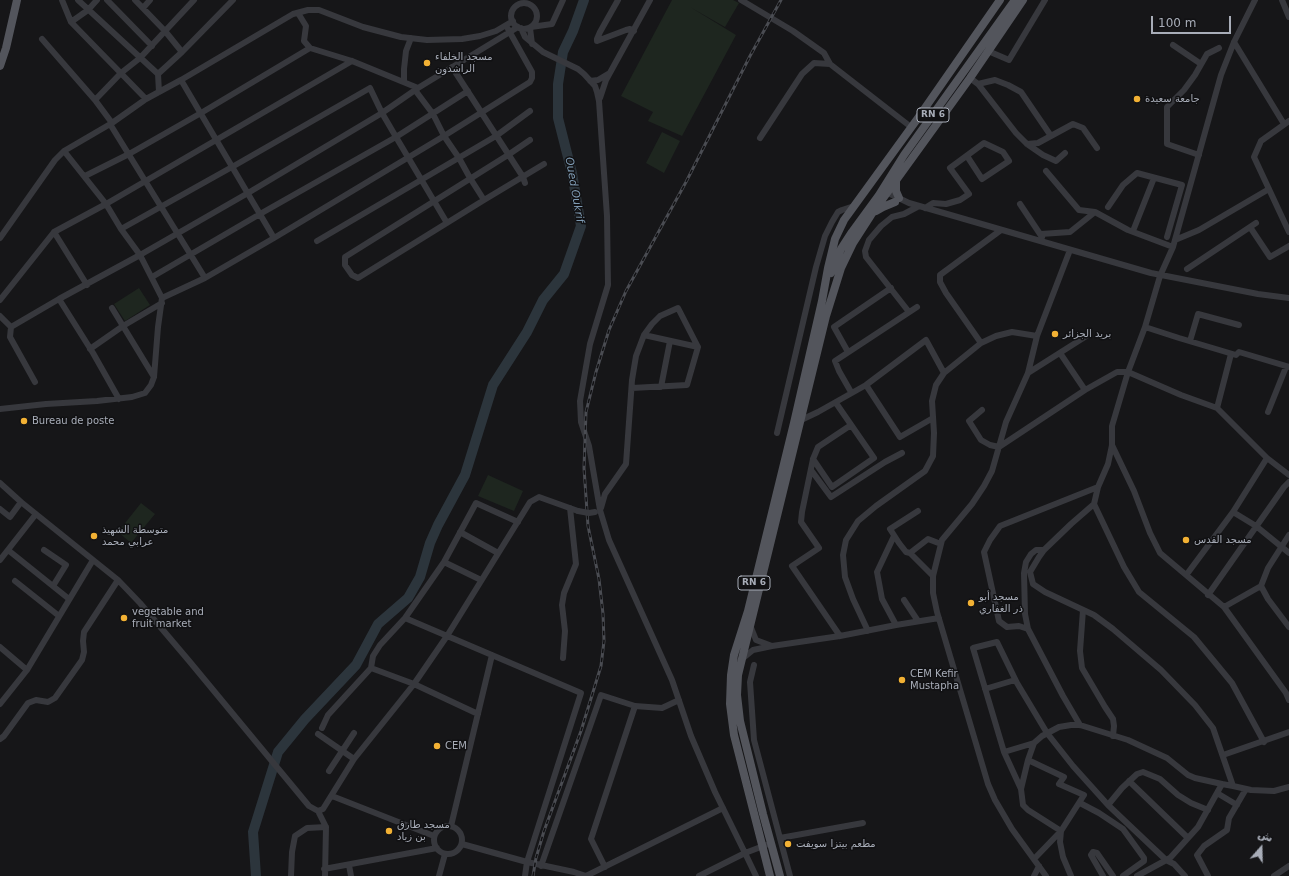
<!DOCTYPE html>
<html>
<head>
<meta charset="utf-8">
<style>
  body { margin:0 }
  #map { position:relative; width:1289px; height:876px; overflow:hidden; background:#161618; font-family:"DejaVu Sans","Noto Naskh Arabic",sans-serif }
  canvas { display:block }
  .north { position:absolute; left:1241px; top:828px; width:40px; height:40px; -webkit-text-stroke:3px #111113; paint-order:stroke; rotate:20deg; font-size:11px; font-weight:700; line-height:16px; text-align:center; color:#a8adb8 }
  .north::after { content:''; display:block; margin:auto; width:14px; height:18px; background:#a8adb8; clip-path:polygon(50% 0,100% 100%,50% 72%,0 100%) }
  .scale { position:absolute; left:1151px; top:16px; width:80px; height:18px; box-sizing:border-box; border:2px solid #a8adb8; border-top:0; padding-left:5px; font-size:12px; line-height:14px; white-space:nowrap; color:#a8adb8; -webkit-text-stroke:3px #111113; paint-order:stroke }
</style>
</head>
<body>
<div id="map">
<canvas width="1289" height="876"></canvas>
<div class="north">ش</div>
<div class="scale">100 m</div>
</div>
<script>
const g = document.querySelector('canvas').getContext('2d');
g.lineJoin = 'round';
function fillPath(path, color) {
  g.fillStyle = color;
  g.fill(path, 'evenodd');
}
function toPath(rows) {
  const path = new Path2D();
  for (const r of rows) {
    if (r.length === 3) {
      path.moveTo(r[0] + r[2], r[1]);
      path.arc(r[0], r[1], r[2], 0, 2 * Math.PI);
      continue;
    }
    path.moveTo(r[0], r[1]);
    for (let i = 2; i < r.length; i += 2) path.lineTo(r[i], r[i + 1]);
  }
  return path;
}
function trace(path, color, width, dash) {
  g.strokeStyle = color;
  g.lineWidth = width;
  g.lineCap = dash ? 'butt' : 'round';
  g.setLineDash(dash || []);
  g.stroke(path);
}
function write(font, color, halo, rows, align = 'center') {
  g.font = font + ' "DejaVu Sans","Noto Naskh Arabic",sans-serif';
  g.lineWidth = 3;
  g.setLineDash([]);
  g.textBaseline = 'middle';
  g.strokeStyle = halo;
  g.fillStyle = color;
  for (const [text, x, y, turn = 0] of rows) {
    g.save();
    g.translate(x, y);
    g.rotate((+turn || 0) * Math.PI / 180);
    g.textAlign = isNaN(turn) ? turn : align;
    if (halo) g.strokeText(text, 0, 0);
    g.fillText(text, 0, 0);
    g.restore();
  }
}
const green = toPath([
  [672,0,733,0,739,3,725,27,690,7,736,35,682,136,648,121,653,112,621,96],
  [662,132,680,141,664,173,646,163],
  [139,288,150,305,125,321,114,304],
  [488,475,523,491,514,511,478,496],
  [141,503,155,514,131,543,118,532]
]);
const river = toPath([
  [256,876,253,832,278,752,305,719,356,665,378,624,408,598,420,577,430,543,438,525,465,475,493,385,527,332,543,300,564,274,581,226,572,173,558,118,558,84,563,52,573,31,584,0]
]);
const minor = toPath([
  [62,0,71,22,146,99],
  [78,0,158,74,159,92],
  [107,0,152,46],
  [135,0,165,31,182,52],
  [618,0,600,32,597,39,597,41,626,30,630,29,634,31],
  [741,0,793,31,824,53,830,64],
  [1282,0,1289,17],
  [524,16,13],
  [143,8,150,0],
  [298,13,306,26,304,41,310,48,352,61,418,88],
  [71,22,88,10,97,0],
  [531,27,552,24,563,0],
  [521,28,525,37,543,52,578,69,584,74,595,86,597,92,599,101,607,216,608,285,590,344,580,401,581,422,589,446,600,510,609,540,672,680,691,736,715,792,745,853,766,845],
  [530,28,532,44],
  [42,39,95,100,112,123],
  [1234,42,1284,124],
  [1173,45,1201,64],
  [988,51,1009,60,1045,0],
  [452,67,523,177,525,183],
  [158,74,182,52,233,0],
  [970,78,978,84,1016,133,1027,144,1043,155,1056,161,1065,153],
  [181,80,274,238],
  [590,81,598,80,608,74],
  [404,82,404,69,406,51,411,38],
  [978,84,995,80,1008,85,1021,92,1051,136],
  [415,90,433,114,444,136,459,158,470,178,484,200],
  [600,98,606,80,650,0],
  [95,100,121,73,140,58,194,0],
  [1289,121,1261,141,1254,157,1289,232],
  [110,124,205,278],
  [760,138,802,74,814,63,830,64,911,127],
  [530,140,508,155,345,257,345,265,352,275,358,278,484,200,544,164],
  [1027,144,1038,143,1073,124,1083,128,1097,148],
  [1199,155,1167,144,1167,107,1184,90,1195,75,1207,54,1219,48],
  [1046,171,1079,210,1095,212],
  [85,176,129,154,201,113,310,48],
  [884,191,909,203,1151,273,1258,294,1289,298],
  [1020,204,1042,237],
  [1108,207,1123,185,1137,173,1182,185,1167,237],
  [925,208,933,203,946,204,960,200,969,194,950,168,984,143,1003,152,1009,161,982,179,967,156],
  [1250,227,1270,257,1289,246],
  [121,229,232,167,370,88,382,113,396,137,447,223],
  [1133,231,1154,178],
  [54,232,87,285],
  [1041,234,1070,232,1095,212,1128,230,1173,247],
  [0,238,55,160,64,151,112,123,146,99,181,80,293,14,308,10,319,10,363,27,401,37,427,40,462,39,480,36,496,31,513,21],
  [1175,240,1199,230,1269,189],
  [317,241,496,136,530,111],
  [1187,269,1256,223],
  [152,277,260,214,396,137,468,91],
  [162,298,205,278,274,238,444,136,530,82,532,78,532,72,508,29],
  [59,299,93,353,119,399],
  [0,300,54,232,106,204,352,61],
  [112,308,154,377],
  [909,312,866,257,865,251,869,240,881,226,892,217,904,214,919,206],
  [0,316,11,327,10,337,35,382],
  [11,327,59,299,140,255,248,193,382,113,418,88,518,27],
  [1145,327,1179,338,1236,355,1239,352,1289,367],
  [644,335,698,347],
  [1190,341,1198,314,1239,325],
  [981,343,946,293,940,282,940,275,1001,230],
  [90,349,123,326,162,303],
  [848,352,834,327,891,288],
  [1060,353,1085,390],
  [1028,373,1088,335],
  [866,385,900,437,933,418],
  [661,387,670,341],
  [851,392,839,371,835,361,917,307],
  [1217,408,1231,354],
  [0,409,46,404,97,401,132,397,145,393,151,385,154,377,158,327,162,298,140,255,121,229,106,204,64,151],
  [982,410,969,421,981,440,990,445,999,447,1085,390,1117,372,1128,372,1181,395,1217,408,1267,458,1289,475],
  [1268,412,1286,367],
  [799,421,818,412,866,385,926,340,944,373],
  [777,433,816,267,825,236,832,222,838,212,842,210,854,206],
  [1112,445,1134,491,1150,533,1160,553,1224,607,1286,693,1289,700],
  [813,459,832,487,874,458,836,403],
  [811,470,831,497,885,462,902,453],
  [0,483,21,502,118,580,140,603,190,662,309,806,318,811,326,827,325,876],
  [1098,487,1094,504,1071,524,1044,550,1039,557,1030,572,1033,584,1045,592,1094,615,1113,629,1161,670,1195,705,1213,728,1233,786,1251,790,1274,791,1289,787],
  [1094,504,1124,567,1139,592,1194,637,1232,683,1264,742],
  [601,508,605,494,626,464,632,380,636,356,644,335,652,324,660,316,678,308,698,347,687,385,632,388],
  [0,509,10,517,21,502],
  [918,511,890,529,899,543,906,552,910,553,928,539,941,544],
  [1233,512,1256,526,1289,553],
  [460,532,498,553],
  [894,536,877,572,882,599,896,625],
  [8,550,69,599],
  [44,550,66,565,53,586],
  [1044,550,1036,550,1031,554,1026,562,1024,573,1025,614,1028,629,1063,696,1080,725],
  [910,553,933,576],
  [0,560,36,514],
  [444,562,481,580],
  [1187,574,1233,512,1267,458],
  [15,581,59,616],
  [1261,586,1268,599,1289,627],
  [1208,595,1284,487,1289,482],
  [904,600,918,621],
  [1224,607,1261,586,1268,568,1289,535],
  [1083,610,1080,651,1082,668,1105,707,1113,719,1114,726,1113,736],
  [405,618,581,693,527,862,525,876],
  [1028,629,1019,626,1007,627,999,621,984,552,990,540,1000,526,1098,487,1108,464,1112,445,1112,426,1128,372,1145,327,1160,276,1173,247,1221,75,1234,42,1255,0],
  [868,631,853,599,845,577,843,555,846,540,858,521,876,506,925,471,933,456,934,433,932,401,936,385,944,373,981,343,996,336,1012,332,1037,336],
  [840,636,792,566,819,548,801,522,802,512,813,459,818,447,851,425],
  [772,646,840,636,896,625,939,618],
  [0,647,27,670],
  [563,658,565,631,562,605,564,593,576,564,570,508],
  [742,659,753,650,772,646,756,640,750,625],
  [754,665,750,682,754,740,790,876],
  [371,668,414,684,478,714],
  [985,689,1015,680],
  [0,704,27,670,93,560],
  [322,728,328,715,371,668,373,656,380,645,405,618,444,562,476,503,518,522],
  [318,734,354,759],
  [0,739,4,736,28,703,36,700,48,702,55,698,82,660,84,652,83,641,84,632,118,580],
  [1004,752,1034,743],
  [1223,755,1289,732],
  [1028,760,1064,777,1059,784,1084,795,1061,831,1034,859],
  [329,771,354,733],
  [1129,781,1188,838],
  [1021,789,1004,752,973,648,997,642,1017,683,1047,733,1073,766,1108,805,1166,860,1174,864,1185,876],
  [1217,793,1237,805],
  [332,796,434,836],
  [1080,803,1099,813,1123,829,1144,858,1144,861,1123,876],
  [1108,805,1122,788,1137,774,1143,772,1160,779,1178,795,1191,803,1208,810],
  [318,811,323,809,354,759,414,684,447,636,530,502,539,497,578,511],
  [448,840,14],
  [451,826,492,655],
  [780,838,863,823],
  [462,844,527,862,574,872,586,876],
  [349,865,351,876],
  [541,866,601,695,635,706,662,708,679,700],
  [605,867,591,839,635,706],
  [324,869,437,848],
  [291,876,292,852,295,836,307,828,326,827],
  [439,876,445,854],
  [586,876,723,808],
  [699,876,745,853,756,876],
  [1034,876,1039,866],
  [1046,876,1012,829,995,800,988,784,937,612,933,593,933,576,942,540,972,504,984,486,992,471,1006,422,1028,373,1037,336,1070,250],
  [1071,876,1063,857,1060,842,1061,831,1028,810,1023,805,1021,789,1028,760,1034,743,1042,736,1059,727,1071,725,1080,725,1128,740,1167,758,1188,775,1195,778,1222,784],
  [1103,876,1091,855,1093,852,1097,853,1113,876],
  [1137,876,1170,858,1198,827,1222,784,1233,786],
  [1208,876,1197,855,1204,846,1227,830,1229,818,1246,789],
  [1274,876,1289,866]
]);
const major = toPath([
  [0,66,6,48,17,0],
  [896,181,896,191,899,198],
  [876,211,883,207,895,202],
  [831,273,841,249,852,232,879,195,904,155,1015,0],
  [770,876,734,735,730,704,731,675,734,655,748,611,794,423,822,301,828,268,835,239,844,220,918,118,1000,0],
  [780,876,763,814,740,721,737,695,738,675,826,316,841,268,853,243,871,215,970,78,1023,0]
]);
const rail = toPath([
  [533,876,536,858,544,831,581,731,601,666,604,641,603,614,599,579,588,526,584,468,586,412,596,372,609,330,626,291,686,182,750,56,781,0]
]);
const minorBridge = toPath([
  [578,511,589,513,595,512]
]);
const markers = [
  [427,63,4,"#f2b134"],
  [1137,99,4,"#f2b134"],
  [1055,334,4,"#f2b134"],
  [24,421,4,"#f2b134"],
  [94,536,4,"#f2b134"],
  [1186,540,4,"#f2b134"],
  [971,603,4,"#f2b134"],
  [124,618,4,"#f2b134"],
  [902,680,4,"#f2b134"],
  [437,746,4,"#f2b134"],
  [389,831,4,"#f2b134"],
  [788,844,4,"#f2b134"]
];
const shields = [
  [933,115,32],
  [754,583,32]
];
const shieldNames = [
  ["RN 6",933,115],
  ["RN 6",754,583]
];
const poiNames = [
  ["مسجد الخلفاء",435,57],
  ["الراشدون",435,69],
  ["جامعة سعيدة",1145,99],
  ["بريد الجزائر",1063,334],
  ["Bureau de poste",32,421],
  ["متوسطة الشهيذ",102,530],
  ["عرابي محمد",102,542],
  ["مسجد القدس",1194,540],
  ["مسجد أبو",979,597],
  ["ذر الغفاري",979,609],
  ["vegetable and",132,612],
  ["fruit market",132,624],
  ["CEM Kefir",910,674],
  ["Mustapha",910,686],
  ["CEM",445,746],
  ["مسجد طارق",397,825],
  ["بن زياد",397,837],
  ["مطعم بيتزا سويفت",796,844]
];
const waterNames = [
  ["Oued Oukrif",574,190,80]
];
fillPath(green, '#1e261f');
trace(river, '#2c353c', 10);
trace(minor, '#37383d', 6);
trace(major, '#53555c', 8);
trace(rail, '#4a4c52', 3);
trace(rail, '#111113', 1.5, [4.5]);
trace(minorBridge, '#37383d', 6);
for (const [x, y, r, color] of markers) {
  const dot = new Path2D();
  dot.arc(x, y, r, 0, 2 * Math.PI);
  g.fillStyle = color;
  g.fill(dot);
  trace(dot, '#111113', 1.5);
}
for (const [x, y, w] of shields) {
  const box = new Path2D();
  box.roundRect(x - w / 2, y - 7, w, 14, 3);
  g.fillStyle = '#111113';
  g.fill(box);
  trace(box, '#a8adb8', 1);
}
write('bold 9px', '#a8adb8', null, shieldNames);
write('10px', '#a8adb8', '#111113', poiNames, 'left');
write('italic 11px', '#7f9bb3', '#111113', waterNames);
</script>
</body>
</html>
